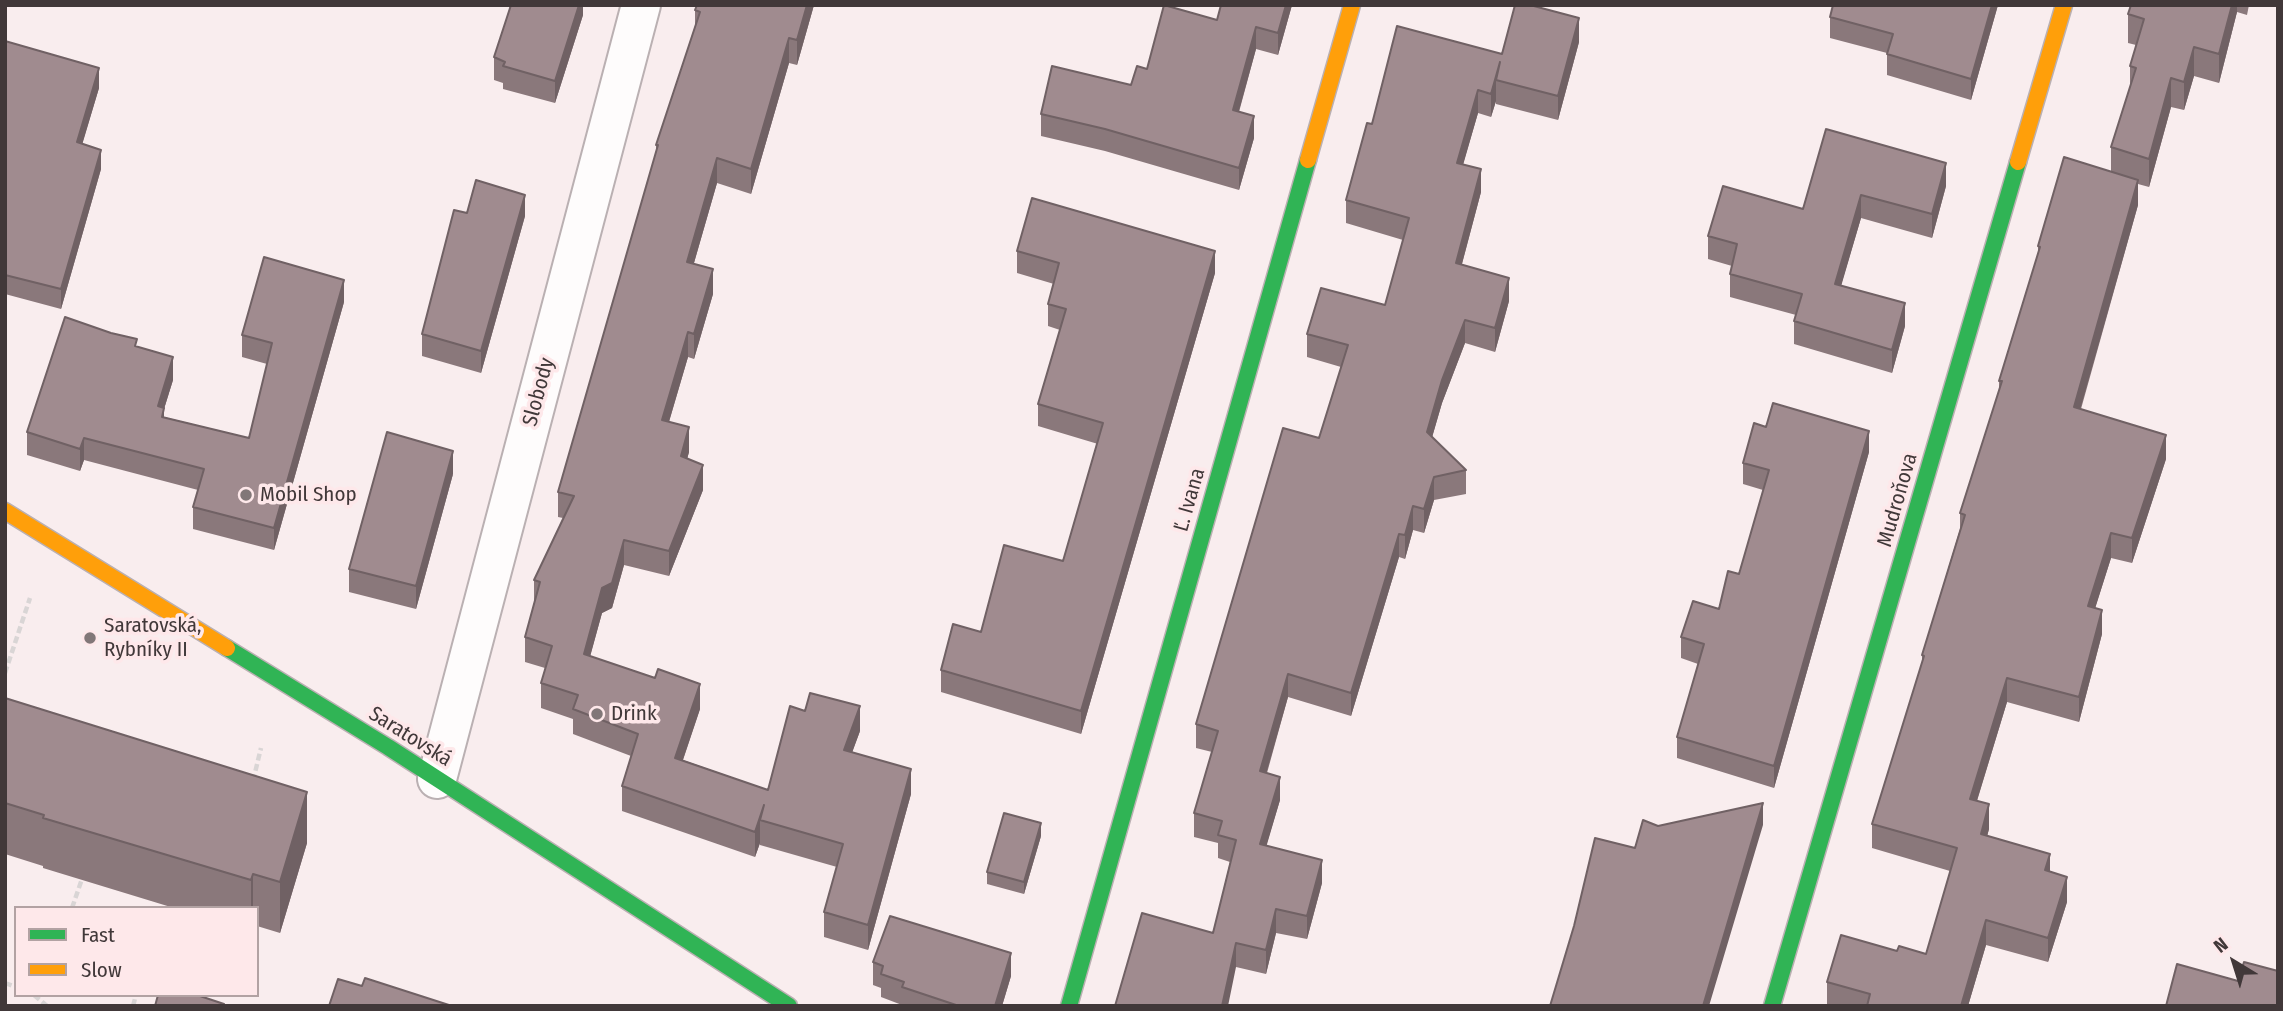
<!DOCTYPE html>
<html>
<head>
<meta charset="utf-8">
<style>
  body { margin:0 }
  #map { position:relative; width:2283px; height:1011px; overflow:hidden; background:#f9edee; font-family:"Fira Sans Condensed",sans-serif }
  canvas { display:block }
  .frame { position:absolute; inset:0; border:7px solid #413839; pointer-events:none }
  .legend { position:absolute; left:14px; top:906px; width:245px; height:91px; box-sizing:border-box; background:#fee8ea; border:2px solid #b2a2a3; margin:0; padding:9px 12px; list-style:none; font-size:21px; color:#413839 }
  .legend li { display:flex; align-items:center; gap:14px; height:35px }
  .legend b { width:35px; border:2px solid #b2a2a3 }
  .north { position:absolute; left:2199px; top:927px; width:70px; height:70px; -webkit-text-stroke:5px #fee8ea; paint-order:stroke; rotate:322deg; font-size:19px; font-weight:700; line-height:28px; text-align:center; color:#413839 }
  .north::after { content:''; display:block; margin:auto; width:24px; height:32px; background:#413839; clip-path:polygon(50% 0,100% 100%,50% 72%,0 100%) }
</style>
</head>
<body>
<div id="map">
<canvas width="2283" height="1011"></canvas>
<div class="frame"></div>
<ul class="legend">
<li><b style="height:9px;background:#30b455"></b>Fast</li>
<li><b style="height:9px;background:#ff9f0a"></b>Slow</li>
</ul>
<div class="north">N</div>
</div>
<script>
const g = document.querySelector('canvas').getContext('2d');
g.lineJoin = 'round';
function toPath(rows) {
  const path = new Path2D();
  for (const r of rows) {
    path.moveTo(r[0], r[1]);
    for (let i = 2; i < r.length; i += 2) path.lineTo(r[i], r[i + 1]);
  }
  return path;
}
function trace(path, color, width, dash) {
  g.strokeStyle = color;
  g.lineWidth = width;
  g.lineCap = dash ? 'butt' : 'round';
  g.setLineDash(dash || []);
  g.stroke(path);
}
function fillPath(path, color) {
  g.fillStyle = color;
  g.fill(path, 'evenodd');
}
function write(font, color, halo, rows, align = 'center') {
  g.font = font + ' "Fira Sans Condensed",sans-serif';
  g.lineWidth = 7;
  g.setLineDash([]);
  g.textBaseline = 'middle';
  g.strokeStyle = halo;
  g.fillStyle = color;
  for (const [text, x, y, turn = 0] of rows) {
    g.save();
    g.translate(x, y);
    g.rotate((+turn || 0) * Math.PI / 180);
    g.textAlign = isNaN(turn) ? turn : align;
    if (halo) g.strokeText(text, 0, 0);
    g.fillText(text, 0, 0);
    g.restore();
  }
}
const path = toPath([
  [5,673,30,598],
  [253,781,261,748],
  [72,908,83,876],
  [5,983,16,987],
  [34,995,47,1006],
  [133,1006,136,995]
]);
const street = toPath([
  [437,779,641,5]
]);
const fast = toPath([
  [227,648,388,747,789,1006],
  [1069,1006,1308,160],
  [1772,1006,2018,162]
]);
const slow = toPath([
  [1308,160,1352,5],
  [2018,162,2064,5],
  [5,511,227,648]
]);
const wall = toPath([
  [505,5,583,5,583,15,555,103,503,89,503,83,494,80,494,57,510,7],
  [814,5,797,65,789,63,751,194,717,183,694,263,713,294,694,359,688,357,669,422,689,452,687,459,703,490,669,576,624,565,612,608,602,613,590,656,700,709,683,760,768,790,860,731,852,752,911,794,868,950,824,937,824,912,837,867,760,845,760,843,755,857,622,811,622,786,631,756,573,734,573,719,541,708,541,683,545,668,525,662,525,637,534,603,534,580,563,518,558,517,558,492,656,152,656,145,695,26,695,10],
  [1292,5,1278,55,1256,49,1239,112,1254,138,1239,190,1105,151,1041,136,1041,114,1131,85,1217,20],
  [1998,5,1971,100,1887,75,1887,53,1830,38,1830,17],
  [2131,5,2249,5,2247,15,2237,12,2219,83,2194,76,2184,110,2171,107,2149,187,2138,184,2138,205,2081,409,2166,459,2132,563,2111,558,2095,608,2102,634,2079,722,2007,702,1977,801,1989,829,1987,836,2050,872,2067,902,2048,962,1986,945,1968,1006,1827,1006,1827,982,1897,951,1926,954,1950,871,1872,848,1872,824,1922,662,1922,655,1960,529,1960,513,1999,390,1999,381,2038,253,2038,246,2111,172,2111,147,2130,88,2130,66,2136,45,2128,43,2128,14],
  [5,41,99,88,82,144,101,169,61,309,5,294],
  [1579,42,1558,120,1496,104,1496,101,1491,117,1478,113,1463,164,1481,192,1462,264,1509,301,1495,352,1465,343,1442,403,1432,437,1466,470,1466,494,1434,500,1424,533,1413,530,1405,559,1399,557,1351,716,1288,697,1267,773,1280,800,1266,846,1322,883,1307,939,1276,933,1266,974,1236,967,1213,933,1230,862,1218,858,1218,843,1194,837,1194,813,1212,752,1196,748,1196,724,1319,438,1341,367,1307,357,1307,334,1385,305,1403,240,1346,223,1346,200,1372,124,1502,54],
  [1826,129,1946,186,1932,238,1861,218,1841,285,1905,326,1892,373,1794,344,1794,321,1796,315,1730,297,1730,274,1732,266,1708,259,1708,236,1803,209],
  [467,213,525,216,481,373,422,356,422,334],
  [1017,251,1215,273,1081,734,941,692,941,670,981,632,1063,561,1098,444,1038,426,1038,404,1060,330,1048,326,1048,304,1054,284,1017,273],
  [344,302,274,550,193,529,193,507,198,490,84,460,80,471,27,455,27,432,137,346,173,380,164,409,164,417,249,438,267,364,242,357,242,335],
  [1869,452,1774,788,1677,758,1677,737,1698,664,1681,658,1681,637,1719,609,1739,574,1763,490,1743,484,1743,463],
  [453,474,416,609,349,592,349,569],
  [5,698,307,843,280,933,257,926,257,908,174,908,43,868,43,866,5,854],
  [1041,836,1024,894,987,884,987,872],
  [873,962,1011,976,1002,1006,902,1006,902,1005,881,997,881,988,873,985]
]);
const shadedWall = toPath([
  [579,5,583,5,583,15,555,103,555,81],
  [807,5,814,5,797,65,797,40],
  [1286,5,1292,5,1278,55,1278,33],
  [1992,5,1998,5,1971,100,1971,79],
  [2232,5,2237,5,2237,12,2219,83,2219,54],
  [1579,18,1579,42,1558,120,1558,96],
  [1256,27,1256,49,1233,132,1233,110],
  [789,38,789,63,751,194,751,169],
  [2194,47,2194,76,2184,110,2184,82],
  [1500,62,1496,80,1496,101,1491,117,1491,94],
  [99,68,99,88,77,162,77,142],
  [2171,78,2171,107,2149,187,2149,159],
  [1478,90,1478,113,1457,186,1457,163],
  [1254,116,1254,138,1239,190,1239,168],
  [101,150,101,169,61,309,61,289],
  [717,158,717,183,687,287,687,262],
  [1946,163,1946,186,1932,238,1932,214],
  [1481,169,1481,192,1456,286,1456,263],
  [2138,180,2138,205,2074,431,2074,407],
  [525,195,525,216,481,373,481,351],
  [1861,195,1861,218,1835,307,1835,284],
  [1215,251,1215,273,1081,734,1081,711],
  [713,269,713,294,694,359,694,334],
  [1509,278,1509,301,1495,352,1495,328],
  [344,280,344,302,274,550,274,528],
  [1905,303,1905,326,1892,373,1892,350],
  [1465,320,1465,343,1442,403,1427,455,1427,432,1442,380],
  [688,332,688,357,662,445,662,420],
  [173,357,173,380,164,409,164,430,158,406],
  [689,427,689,452,681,481,681,456],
  [1869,431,1869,452,1774,788,1774,766],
  [2166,435,2166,459,2132,563,2132,538],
  [84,438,84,460,80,471,80,449],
  [453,451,453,474,416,609,416,586],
  [703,465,703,490,669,576,669,551],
  [1434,477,1434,500,1424,533,1424,509],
  [1413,506,1413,530,1405,559,1405,535],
  [2111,533,2111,558,2088,631,2088,606],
  [1399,534,1399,557,1351,716,1351,693],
  [624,540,624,565,612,608,602,613,584,679,584,654,602,588],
  [2102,610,2102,634,2079,722,2079,697],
  [1288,674,1288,697,1260,795,1260,771],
  [2007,678,2007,702,1970,823,1970,799],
  [700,684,700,709,675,783,675,758],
  [860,706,860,731,844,775,844,750],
  [911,769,911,794,868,950,868,925],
  [1280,777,1280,800,1260,868,1260,844],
  [307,792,307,843,280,933,280,882],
  [1763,803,1763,825,1709,1006,1703,1006],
  [1989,804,1989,829,1981,859,1981,834],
  [764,805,760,820,760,843,755,857,755,832],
  [1041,823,1041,836,1024,894,1024,882],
  [2050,854,2050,879,2045,870],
  [1322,860,1322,883,1307,939,1307,916],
  [253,874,253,908,251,908,251,880],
  [2067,877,2067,902,2048,962,2048,938],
  [1276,909,1276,933,1266,974,1266,950],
  [1986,920,1986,945,1968,1006,1961,1006],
  [1236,943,1236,967,1228,1006,1222,1006],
  [1011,953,1011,976,1002,1006,995,1006]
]);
const building = toPath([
  [511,5,579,5,555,81,503,66,505,62,494,57,511,5],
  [697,5,807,5,797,40,789,38,751,169,717,158,687,262,713,269,694,334,688,332,662,420,689,427,681,456,703,465,669,551,624,540,612,583,602,588,584,654,655,678,658,669,700,684,675,758,768,790,790,706,805,711,810,693,860,706,844,750,911,769,868,925,824,912,843,844,760,820,764,805,755,832,622,786,638,734,573,709,578,695,541,683,552,646,525,637,540,582,534,580,574,496,558,492,658,145,656,145,700,12,695,10,697,5],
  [1164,5,1217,20,1221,5,1286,5,1278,33,1256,27,1233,110,1254,116,1239,168,1105,129,1041,114,1052,66,1131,85,1137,66,1147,69,1164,5],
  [1515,5,1530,5,1579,18,1558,96,1496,80,1500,62,1491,94,1478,90,1457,163,1481,169,1456,263,1509,278,1495,328,1465,320,1442,380,1427,432,1466,470,1434,477,1424,509,1413,506,1405,535,1399,534,1351,693,1288,674,1260,771,1280,777,1260,844,1322,860,1307,916,1276,909,1266,950,1236,943,1222,1006,1115,1006,1142,913,1213,933,1236,840,1218,835,1222,821,1194,813,1218,731,1196,724,1283,428,1319,438,1348,345,1307,334,1321,288,1385,305,1409,218,1346,200,1367,123,1372,124,1397,26,1502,54,1515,5],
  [1833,5,1992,5,1971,79,1887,54,1893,34,1830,17,1833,5],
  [2131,5,2232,5,2219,54,2194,47,2184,82,2171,78,2149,159,2111,147,2136,68,2130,66,2144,19,2128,14,2131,5],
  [5,41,99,68,77,142,101,150,61,289,5,275,5,41],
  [1826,129,1946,163,1932,214,1861,195,1835,284,1905,303,1892,350,1794,321,1802,294,1730,274,1737,244,1708,236,1723,186,1803,209,1826,129],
  [2064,157,2138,180,2074,407,2166,435,2132,538,2111,533,2088,606,2102,610,2079,697,2007,678,1970,799,1989,804,1981,834,2050,854,2045,870,2067,877,2048,938,1986,920,1961,1006,1867,1006,1870,994,1827,982,1841,935,1897,951,1899,946,1926,954,1957,848,1872,824,1924,656,1922,655,1965,515,1960,513,2002,381,1999,381,2040,247,2038,246,2064,157],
  [476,180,525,195,481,351,422,334,454,210,467,213,476,180],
  [1032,198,1215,251,1081,711,941,670,953,624,981,632,1004,545,1063,561,1103,423,1038,404,1066,309,1048,304,1059,263,1017,251,1032,198],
  [264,257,344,280,274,528,193,507,204,469,84,438,80,449,27,432,65,317,111,333,137,339,135,346,173,357,158,406,164,408,162,417,249,438,272,343,242,335,264,257],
  [1773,403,1869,431,1774,766,1677,737,1704,644,1681,637,1693,601,1719,609,1728,571,1739,574,1769,470,1743,463,1754,423,1766,427,1773,403],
  [387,432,453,451,416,586,349,569,387,432],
  [5,698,307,792,280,882,253,874,251,880,43,818,44,815,5,803,5,698],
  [1763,803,1703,1006,1550,1006,1574,926,1595,838,1635,848,1643,820,1658,826,1763,803],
  [1004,813,1041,823,1024,882,987,872,1004,813],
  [890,916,1011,953,995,1006,959,1006,902,987,904,982,881,974,883,966,873,962,890,916],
  [2244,962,2278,971,2278,1006,2166,1006,2177,964,2238,981,2244,962],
  [365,978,452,1006,329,1006,338,979,362,986,365,978],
  [158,995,197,995,224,1004,224,1006,155,1006,158,995]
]);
const markers = [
  [246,495,7,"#817778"],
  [90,638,7,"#817778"],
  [597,714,7,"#817778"]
];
const streetNames = [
  ["Slobody",539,392,-75],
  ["Ľ. Ivana",1190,500,-74],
  ["Mudroňova",1898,500,-74],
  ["Saratovská",410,737,32]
];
const poiNames = [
  ["Mobil Shop",260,495],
  ["Saratovská,",104,626],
  ["Rybníky II",104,650],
  ["Drink",611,714]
];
trace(street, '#bab0b2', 42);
trace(fast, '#bab0b2', 19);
trace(slow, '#bab0b2', 19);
trace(path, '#d9d5d5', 4.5, [7, 3.5]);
trace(street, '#fefcfc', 38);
trace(fast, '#30b455', 16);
trace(slow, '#ff9f0a', 16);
fillPath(wall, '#8a787b');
fillPath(shadedWall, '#706164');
fillPath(building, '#a08b8f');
trace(building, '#706164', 2);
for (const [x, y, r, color] of markers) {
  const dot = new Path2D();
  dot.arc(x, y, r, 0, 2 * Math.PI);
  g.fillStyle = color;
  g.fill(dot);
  trace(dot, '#fee8ea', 2.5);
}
write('21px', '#413839', '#fee8ea', streetNames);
write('21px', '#413839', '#fee8ea', poiNames, 'left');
</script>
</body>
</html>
